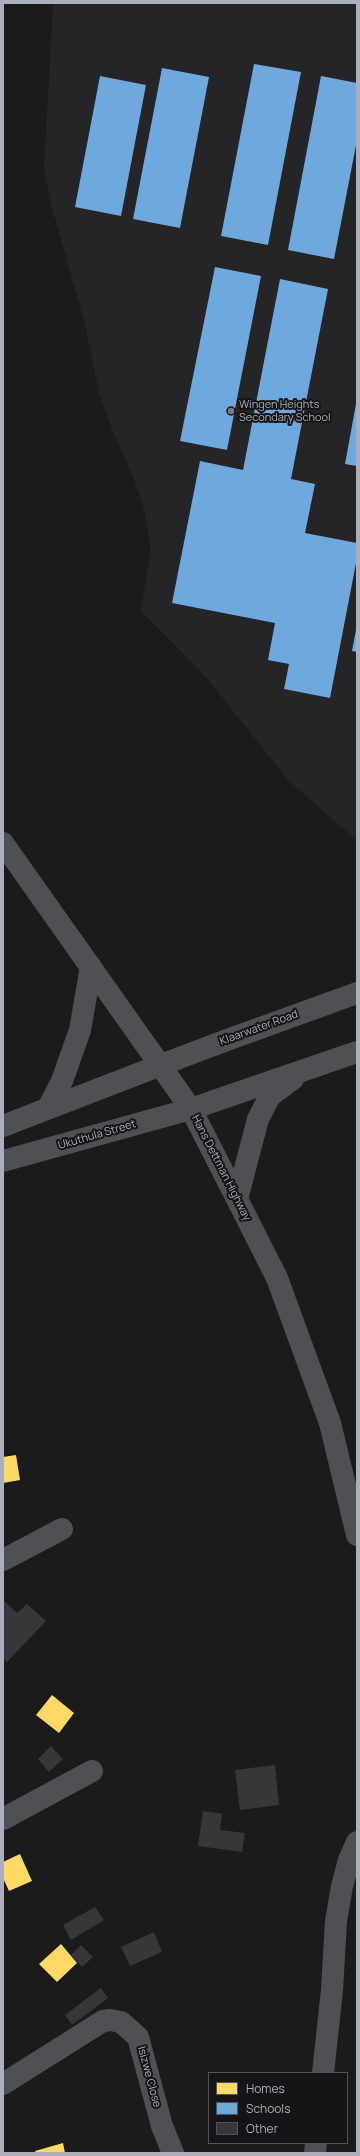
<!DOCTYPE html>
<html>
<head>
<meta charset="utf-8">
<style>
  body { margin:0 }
  #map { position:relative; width:360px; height:2156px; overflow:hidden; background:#1b1b1b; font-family:Manrope,sans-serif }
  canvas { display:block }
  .frame { position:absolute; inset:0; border:4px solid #abafbd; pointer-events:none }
  .legend { position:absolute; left:208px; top:2072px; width:140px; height:72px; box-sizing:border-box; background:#151517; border:1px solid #515359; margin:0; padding:5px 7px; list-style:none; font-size:12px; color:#abafbd }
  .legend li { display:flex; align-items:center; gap:8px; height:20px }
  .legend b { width:20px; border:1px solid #515359 }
</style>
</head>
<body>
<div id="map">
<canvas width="360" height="2156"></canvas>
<div class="frame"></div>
<ul class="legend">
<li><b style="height:11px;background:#ffd966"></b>Homes</li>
<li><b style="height:11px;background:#6fa8dc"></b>Schools</li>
<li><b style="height:11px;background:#373739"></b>Other</li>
</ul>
</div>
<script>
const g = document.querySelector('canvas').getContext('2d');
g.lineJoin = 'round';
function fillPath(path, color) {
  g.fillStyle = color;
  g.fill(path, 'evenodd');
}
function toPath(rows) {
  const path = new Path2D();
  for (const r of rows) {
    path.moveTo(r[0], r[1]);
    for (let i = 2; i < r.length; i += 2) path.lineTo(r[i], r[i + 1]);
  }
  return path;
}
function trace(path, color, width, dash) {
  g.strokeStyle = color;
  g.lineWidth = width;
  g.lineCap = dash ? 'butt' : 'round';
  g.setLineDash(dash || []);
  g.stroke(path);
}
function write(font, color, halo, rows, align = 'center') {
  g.font = font + ' Manrope,sans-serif';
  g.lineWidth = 4;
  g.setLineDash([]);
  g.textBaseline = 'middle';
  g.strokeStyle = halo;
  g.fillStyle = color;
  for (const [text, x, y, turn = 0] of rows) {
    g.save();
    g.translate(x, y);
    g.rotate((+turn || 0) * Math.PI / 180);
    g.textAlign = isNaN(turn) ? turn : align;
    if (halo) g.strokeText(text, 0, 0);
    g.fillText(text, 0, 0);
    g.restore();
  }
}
const built = toPath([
  [53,3,357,3,357,841,288,780,205,676,141,611,151,549,145,513,134,479,112,429,99,393,85,324,53,211,44,171]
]);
const homes = toPath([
  [16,1455,20,1480,3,1483,3,1457],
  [52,1695,74,1713,59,1733,36,1715],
  [20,1854,32,1881,9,1891,3,1878,3,1862],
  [61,1944,77,1963,57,1982,39,1964],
  [63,2143,65,2153,36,2153,35,2151]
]);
const schools = toPath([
  [254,64,301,72,268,245,221,236],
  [162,68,209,77,180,228,133,219],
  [100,76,146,85,121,216,75,207],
  [321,76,357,83,357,140,334,259,288,250],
  [215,267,261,276,227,450,180,441],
  [280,279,328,289,291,479,315,484,305,533,357,543,357,558,330,698,284,689,289,664,268,660,275,623,172,603,200,461,243,470],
  [356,404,357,404,357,466,345,464],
  [356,630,357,630,357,652,352,651]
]);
const building = toPath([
  [3,1600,17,1613,27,1604,46,1621,7,1662,3,1658],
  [51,1746,63,1759,49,1772,38,1759],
  [275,1765,279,1805,240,1810,235,1770],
  [203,1811,222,1814,220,1830,245,1833,242,1852,198,1846],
  [95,1907,104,1920,71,1940,63,1925],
  [154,1932,162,1952,130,1966,121,1947],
  [81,1945,93,1957,82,1967,71,1955],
  [101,1988,108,1998,72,2025,65,2015]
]);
const minor = toPath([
  [3,1126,161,1065],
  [3,1161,191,1109],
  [3,1560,62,1529],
  [3,1819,92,1771],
  [323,2073,332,1990,336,1921,342,1886,349,1860,357,1842],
  [3,2084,103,2021,110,2020,121,2022,138,2037,162,2126,173,2153],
  [315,2153,316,2143]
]);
const tertiary = toPath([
  [3,843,191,1109,237,1199,277,1278,330,1423,357,1535],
  [161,1065,227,1040,357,993],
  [48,1108,62,1081,80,1030,91,967],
  [191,1109,357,1052],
  [237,1199,258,1119,270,1096,293,1079]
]);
const markers = [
  [231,411,4,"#797b84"]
];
const poiNames = [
  ["Wingen Heights",239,405],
  ["Secondary School",239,418]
];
const streetNames = [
  ["Klaarwater Road",259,1028,-20],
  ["Ukuthula Street",97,1135,-16],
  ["Hans Dettman Highway",221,1168,63],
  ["Isizwe Close",149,2077,75]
];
fillPath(built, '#252427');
fillPath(homes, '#ffd966');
fillPath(schools, '#6fa8dc');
fillPath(building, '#373739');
trace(minor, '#4f5054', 22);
trace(tertiary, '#4f5054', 22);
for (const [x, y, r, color] of markers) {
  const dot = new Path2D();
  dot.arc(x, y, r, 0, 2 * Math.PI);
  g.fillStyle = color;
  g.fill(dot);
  trace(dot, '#151517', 1.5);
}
write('11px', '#abafbd', '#151517', poiNames, 'left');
write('11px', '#abafbd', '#151517', streetNames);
</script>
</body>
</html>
